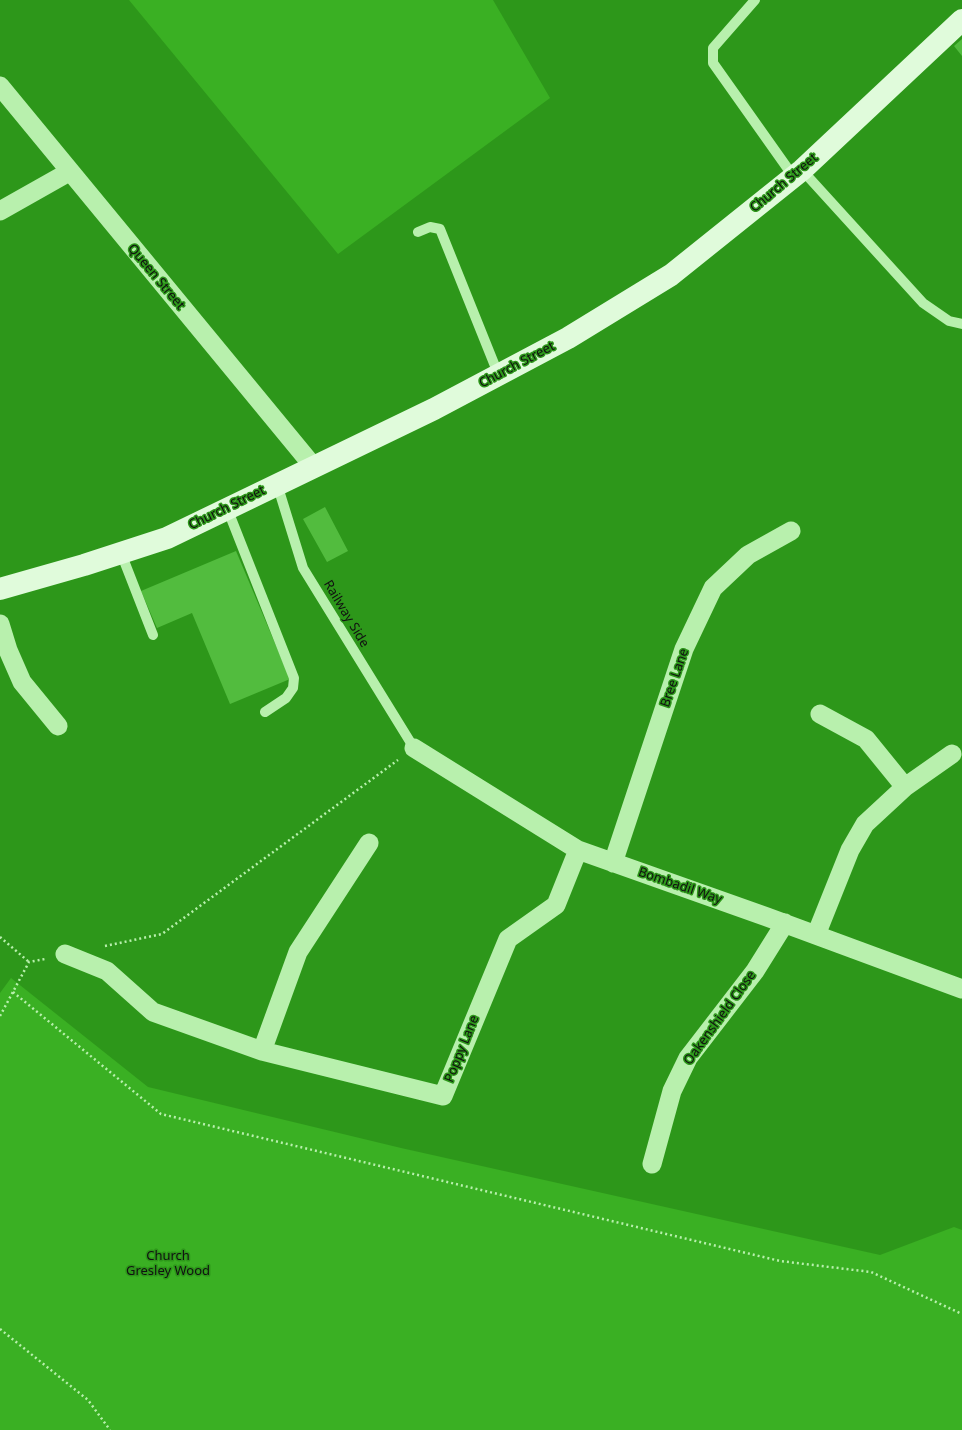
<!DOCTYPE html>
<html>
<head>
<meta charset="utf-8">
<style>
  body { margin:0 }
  canvas { display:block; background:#2d971a }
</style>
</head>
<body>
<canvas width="962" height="1430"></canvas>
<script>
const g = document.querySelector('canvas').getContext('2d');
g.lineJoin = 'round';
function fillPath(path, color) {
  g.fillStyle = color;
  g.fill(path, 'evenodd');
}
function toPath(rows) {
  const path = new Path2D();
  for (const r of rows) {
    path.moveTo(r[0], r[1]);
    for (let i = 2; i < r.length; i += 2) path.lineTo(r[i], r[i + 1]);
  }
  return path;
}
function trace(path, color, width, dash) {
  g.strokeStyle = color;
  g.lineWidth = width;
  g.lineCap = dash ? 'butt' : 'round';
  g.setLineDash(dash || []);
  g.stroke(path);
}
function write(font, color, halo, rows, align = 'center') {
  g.font = font + ' "Noto Sans",sans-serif';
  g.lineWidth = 3;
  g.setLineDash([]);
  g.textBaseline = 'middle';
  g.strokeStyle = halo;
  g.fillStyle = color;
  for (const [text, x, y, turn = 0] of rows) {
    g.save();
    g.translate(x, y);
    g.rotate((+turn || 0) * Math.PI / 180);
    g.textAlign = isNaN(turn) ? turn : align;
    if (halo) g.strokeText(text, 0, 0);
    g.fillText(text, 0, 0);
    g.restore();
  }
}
const green = toPath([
  [129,0,493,0,550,98,338,254],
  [11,978,148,1087,401,1148,880,1255,954,1227,962,1230,962,1430,0,1430,0,993]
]);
const building = toPath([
  [962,39,962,56,954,46],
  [325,507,348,551,327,562,303,519],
  [236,551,290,679,230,704,192,613,157,628,141,591]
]);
const path = toPath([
  [0,937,29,962],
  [105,946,162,934,398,760],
  [13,992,161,1114,780,1261,871,1272,962,1314],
  [0,1016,29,962,45,959],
  [0,1329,88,1400,110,1430]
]);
const lane = toPath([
  [755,0,713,48,713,63,793,176],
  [802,170,923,303,949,321,962,324],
  [418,232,430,227,440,229,499,376],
  [277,484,303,568,414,748],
  [227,508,294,678,293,688,286,698,265,712],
  [121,553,153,635]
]);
const street = toPath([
  [0,86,313,466],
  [0,211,69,172],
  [0,624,8,650,22,682,58,726],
  [820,714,866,739,905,787],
  [414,748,578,850,767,917,962,989],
  [613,863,684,649,713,588,748,555,791,531],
  [816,935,850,850,865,824,905,787,952,754],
  [65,954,107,971,153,1012,262,1051,443,1096,508,939,556,905,578,850],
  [262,1051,298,952,369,843],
  [652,1164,672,1091,688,1058,755,971,785,923]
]);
const secondary = toPath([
  [0,589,84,565,167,538,434,409,568,338,671,275,802,170,962,20]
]);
const streetNames = [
  ["Church Street",784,183,-40],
  ["Queen Street",156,277,50],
  ["Church Street",517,365,-28],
  ["Church Street",227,508,-26],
  ["Railway Side",346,614,59],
  ["Bree Lane",675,678,-71],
  ["Bombadil Way",680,886,19],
  ["Oakenshield Close",720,1018,-54],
  ["Poppy Lane",462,1049,-68]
];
const parkNames = [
  ["Church",168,1256],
  ["Gresley Wood",168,1271]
];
fillPath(green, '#3ab023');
fillPath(building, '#52bc3e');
trace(path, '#b8f0ad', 2.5, [2, 3]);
trace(lane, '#b8f0ad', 10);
trace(street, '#b8f0ad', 19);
trace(secondary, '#e0fbdb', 22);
write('13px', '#111', '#2d971a', streetNames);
write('13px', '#111', '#2d971a', parkNames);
</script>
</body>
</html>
